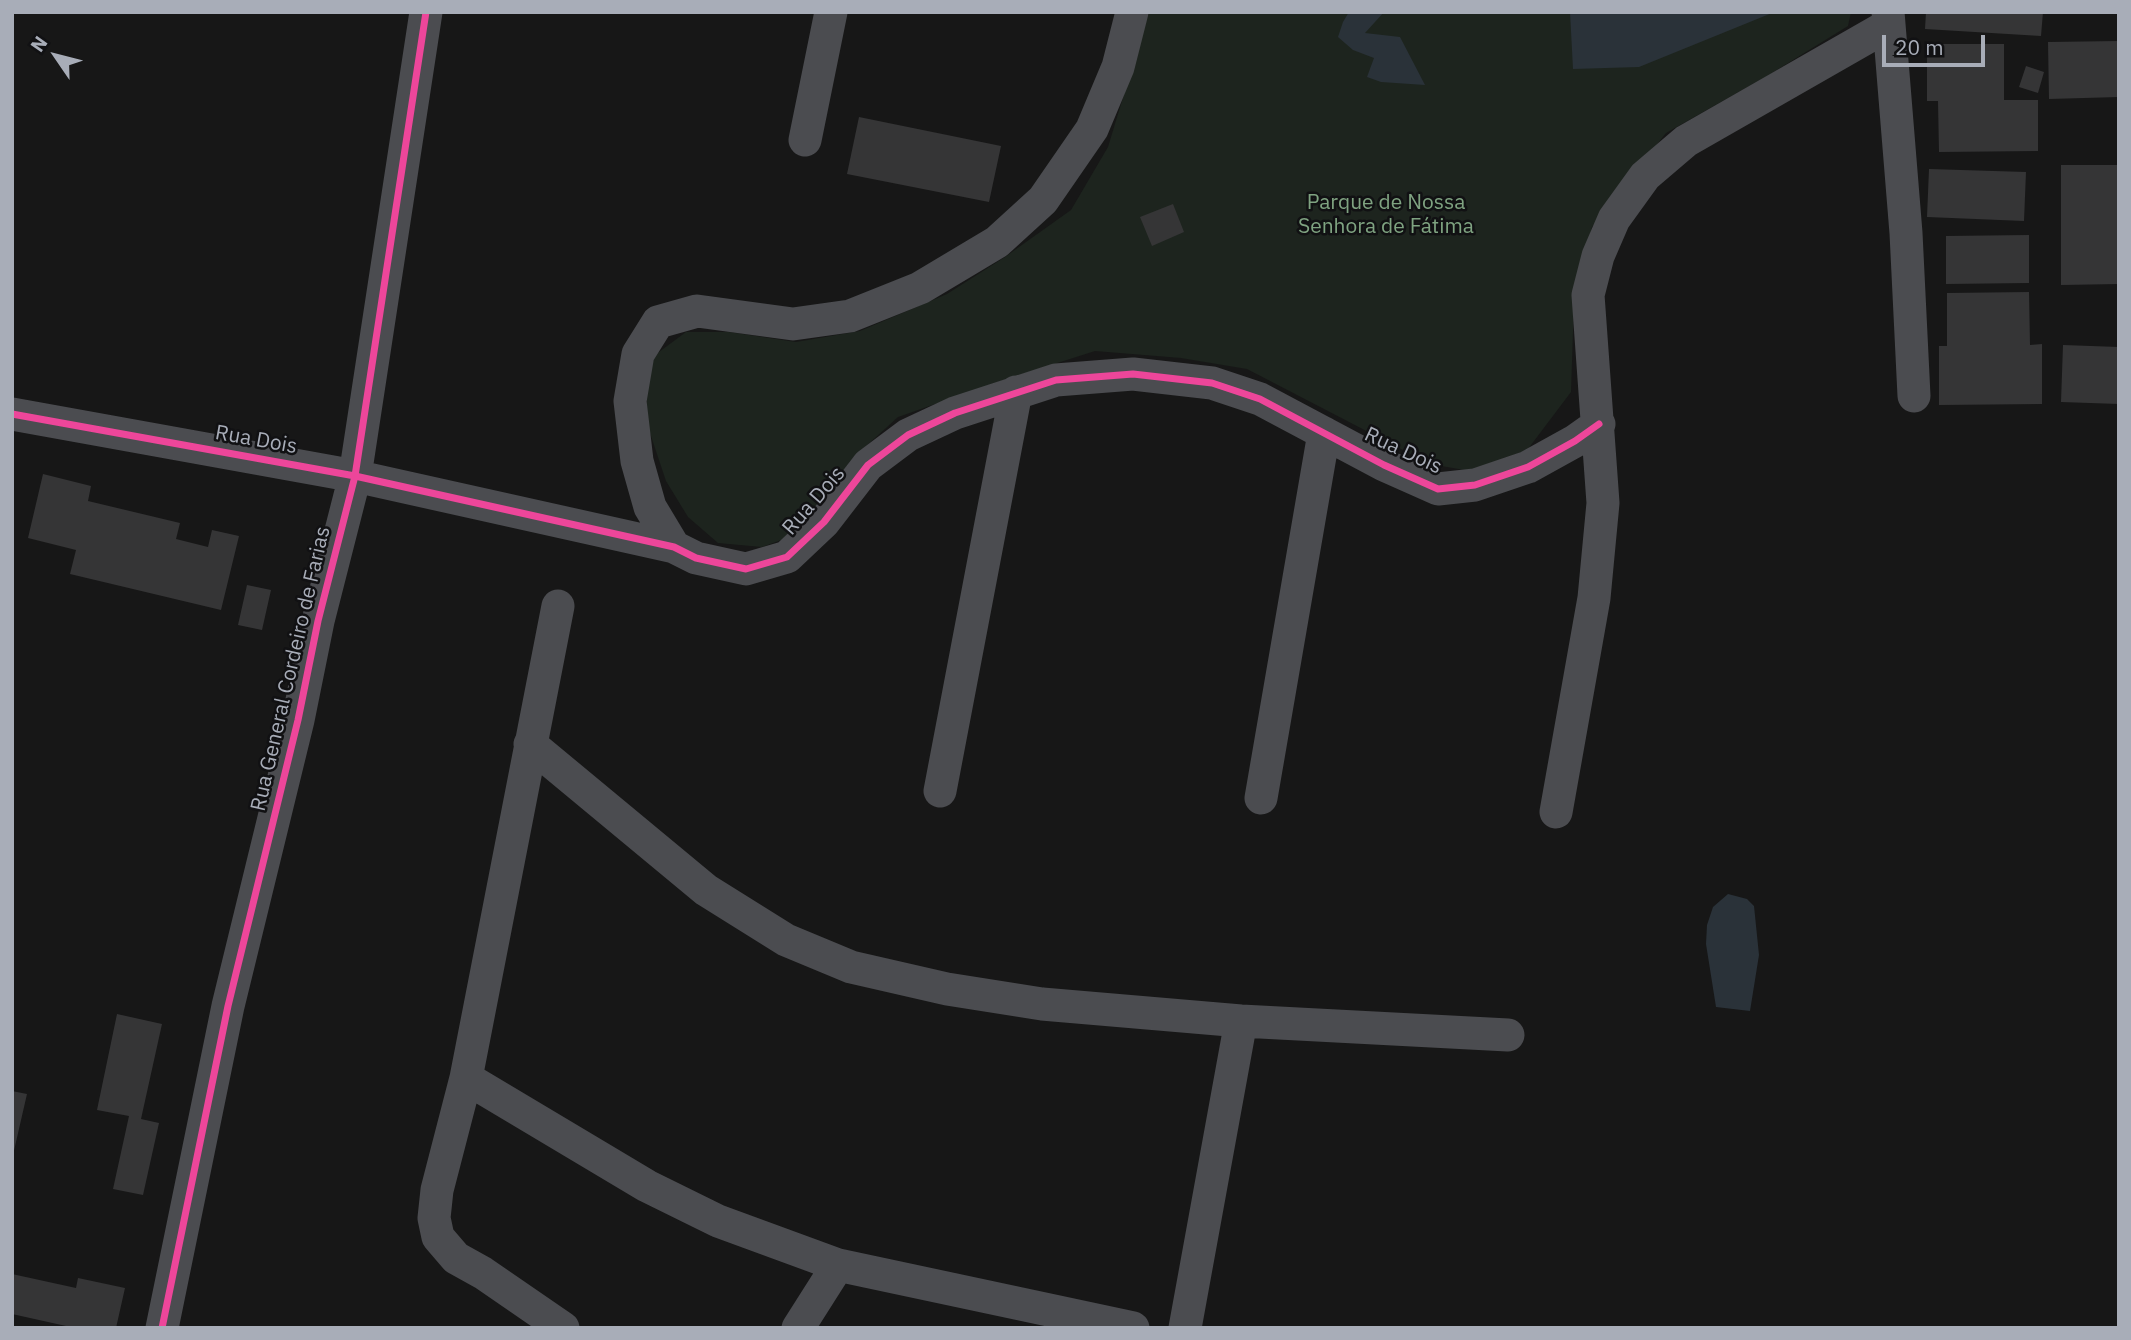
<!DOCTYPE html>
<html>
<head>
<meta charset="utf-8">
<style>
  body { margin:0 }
  #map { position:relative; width:2131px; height:1340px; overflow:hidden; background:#171717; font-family:"IBM Plex Sans",sans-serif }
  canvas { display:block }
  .frame { position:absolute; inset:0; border:14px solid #a8adb8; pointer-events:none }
  .north { position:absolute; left:21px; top:21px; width:70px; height:70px; -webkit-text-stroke:5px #111113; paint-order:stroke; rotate:305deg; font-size:19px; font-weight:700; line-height:28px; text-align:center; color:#a8adb8 }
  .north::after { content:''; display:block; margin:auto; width:24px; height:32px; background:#a8adb8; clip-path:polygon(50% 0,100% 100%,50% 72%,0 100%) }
  .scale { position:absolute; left:1882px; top:35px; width:103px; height:32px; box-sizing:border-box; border:4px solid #a8adb8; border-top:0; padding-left:9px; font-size:21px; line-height:24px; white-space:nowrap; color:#a8adb8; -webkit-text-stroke:5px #111113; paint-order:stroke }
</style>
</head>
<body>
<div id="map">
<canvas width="2131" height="1340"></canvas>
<div class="frame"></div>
<div class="north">N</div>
<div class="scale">20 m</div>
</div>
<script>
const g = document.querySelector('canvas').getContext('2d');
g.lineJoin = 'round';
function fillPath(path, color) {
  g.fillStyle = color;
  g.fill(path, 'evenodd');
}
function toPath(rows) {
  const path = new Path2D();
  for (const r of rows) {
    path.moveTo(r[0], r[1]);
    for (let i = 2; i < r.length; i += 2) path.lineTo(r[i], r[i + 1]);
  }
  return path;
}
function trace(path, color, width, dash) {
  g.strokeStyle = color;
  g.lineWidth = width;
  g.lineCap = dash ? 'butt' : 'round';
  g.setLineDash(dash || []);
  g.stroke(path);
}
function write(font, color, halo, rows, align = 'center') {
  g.font = font + ' "IBM Plex Sans",sans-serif';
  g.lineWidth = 5;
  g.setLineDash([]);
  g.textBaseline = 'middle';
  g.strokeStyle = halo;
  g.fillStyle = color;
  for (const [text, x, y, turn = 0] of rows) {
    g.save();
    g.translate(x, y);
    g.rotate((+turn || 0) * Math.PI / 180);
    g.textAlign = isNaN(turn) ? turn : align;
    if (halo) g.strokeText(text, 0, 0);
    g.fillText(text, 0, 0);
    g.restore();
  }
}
const green = toPath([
  [1149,12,1851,12,1848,26,1767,76,1666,133,1592,227,1574,302,1571,392,1528,449,1476,472,1430,464,1247,369,1181,358,1095,351,1004,380,898,417,852,459,795,535,762,547,718,543,688,517,666,481,648,427,646,386,655,355,686,332,729,332,796,342,860,331,947,294,1005,257,1071,210,1108,147]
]);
const water = toPath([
  [1349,12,1384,12,1365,33,1400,37,1425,85,1381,82,1367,77,1374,58,1353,50,1338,37,1343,22],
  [1570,12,1772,12,1772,13,1639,67,1573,69],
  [1728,894,1747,899,1754,906,1759,955,1750,1011,1716,1007,1706,944,1707,925,1713,907]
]);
const building = toPath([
  [1926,12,2043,12,2041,36,1925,29],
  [2119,41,2119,97,2049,99,2048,42],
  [1927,44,2004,44,2004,100,2038,100,2038,151,1939,152,1938,101,1927,101],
  [2026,66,2044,72,2038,93,2019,87],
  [859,117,1001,146,989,202,847,174],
  [2061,165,2119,165,2119,284,2061,285],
  [1929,169,2026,172,2024,221,1927,217],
  [1173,204,1184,232,1152,246,1140,217],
  [2029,235,2029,283,1946,284,1946,236],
  [2029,292,2030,345,2042,344,2042,404,1939,405,1939,346,1947,346,1947,293],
  [2063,345,2119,347,2119,404,2061,402],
  [43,474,91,486,88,501,180,523,176,539,208,547,212,530,239,536,221,610,70,574,76,550,28,538],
  [247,585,271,590,262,630,238,625],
  [117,1014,162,1024,141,1119,159,1123,143,1195,113,1189,129,1116,97,1110],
  [12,1091,27,1094,13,1155,12,1155],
  [12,1274,76,1288,78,1278,125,1288,116,1328,75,1328,12,1314]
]);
const street = toPath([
  [1888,12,1906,233,1914,396],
  [805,140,831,12],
  [12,414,355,476,674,547,696,558,746,569,787,557,824,522,868,465,908,435,955,413,1056,380,1133,374,1212,383,1260,399,1384,465,1438,489,1475,485,1528,467,1575,441,1599,424],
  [674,547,650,507,637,461,630,401,638,354,658,322,697,311,793,324,850,316,920,288,997,242,1043,200,1092,129,1118,67,1132,12],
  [558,606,466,1078,437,1190,434,1218,438,1237,456,1258,483,1273,563,1328],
  [530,744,706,890,786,940,851,967,947,989,1042,1004,1241,1021,1508,1035],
  [940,791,1016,392],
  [1261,798,1324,433],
  [1556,812,1594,598,1603,503,1588,295,1598,256,1614,219,1645,176,1686,141,1887,26],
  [466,1078,647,1186,718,1221,838,1265,1133,1328],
  [162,1328,228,1006,298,720,318,621,355,476,426,12],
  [798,1328,838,1265],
  [1185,1328,1241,1021]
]);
const cycleway = toPath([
  [12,414,355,476,674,547,696,558,746,569,787,557,824,522,868,465,908,435,955,413,1056,380,1133,374,1212,383,1260,399,1384,465,1438,489,1475,485,1528,467,1575,441,1599,424],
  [162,1328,228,1006,298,720,318,621,355,476,426,12]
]);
const parkNames = [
  ["Parque de Nossa",1386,203],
  ["Senhora de Fátima",1386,227]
];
const streetNames = [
  ["Rua Dois",256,440,10],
  ["Rua Dois",1403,451,25],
  ["Rua Dois",814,501,-49],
  ["Rua General Cordeiro de Farias",291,669,-77]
];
fillPath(green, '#1d241e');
fillPath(water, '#2a3239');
fillPath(building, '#353536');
trace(street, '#4b4c50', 33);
trace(cycleway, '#ed469a', 7);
write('21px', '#7fa381', '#111113', parkNames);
write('21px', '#a8adb8', '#111113', streetNames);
</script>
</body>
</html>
